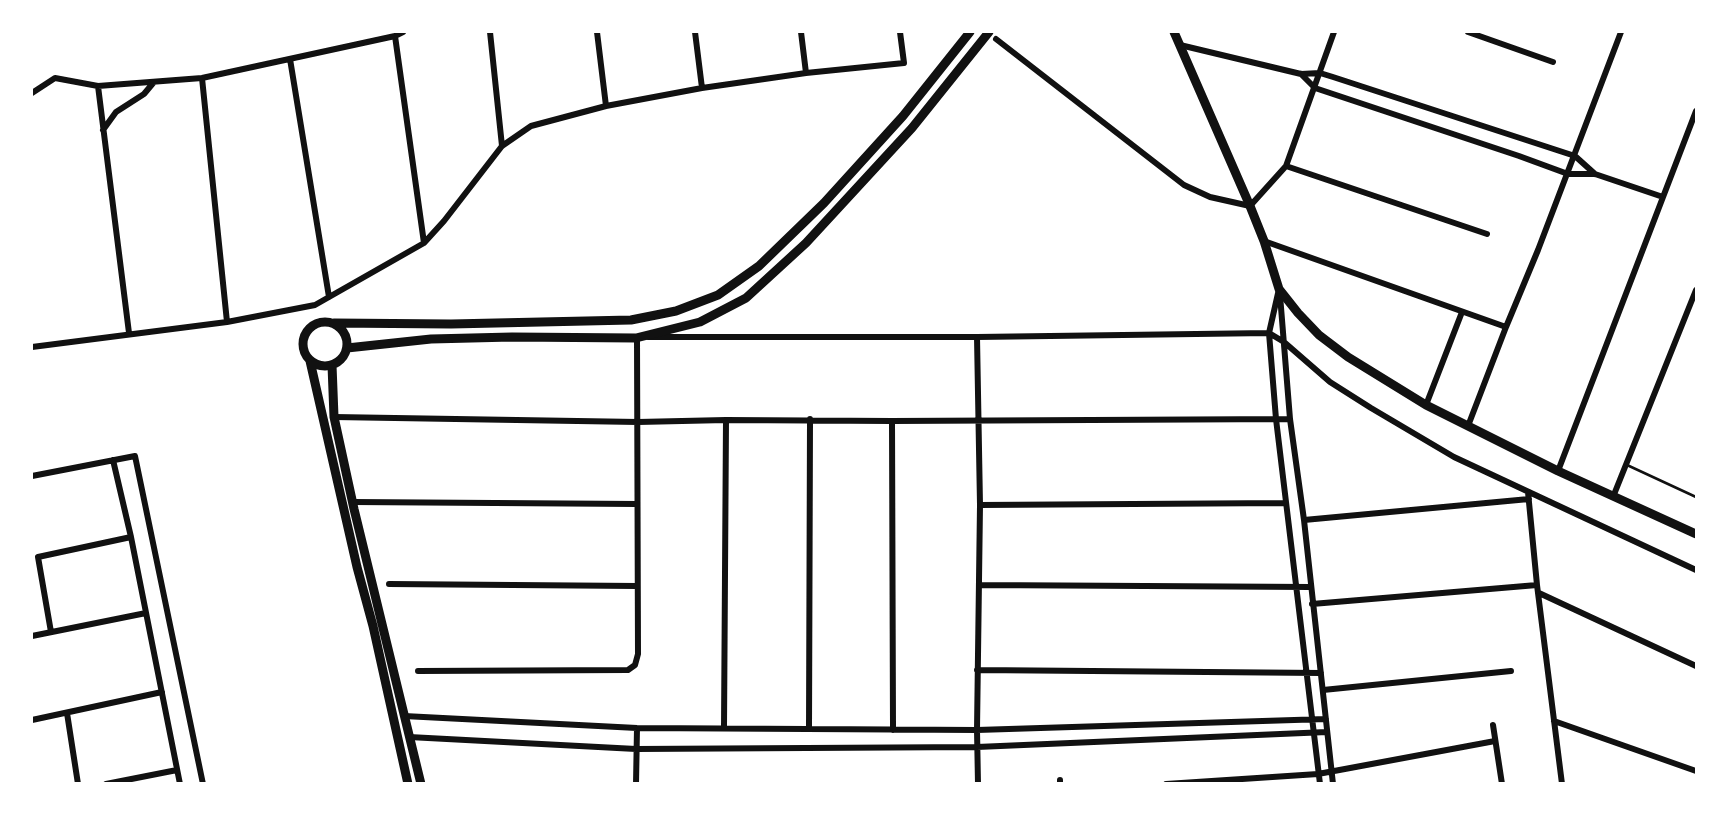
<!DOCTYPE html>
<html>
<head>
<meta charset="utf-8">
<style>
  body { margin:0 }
  #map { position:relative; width:1728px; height:815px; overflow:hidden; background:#fff; font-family:"Times New Roman",serif }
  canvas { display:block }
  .frame { position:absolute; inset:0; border:33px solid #fff; pointer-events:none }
</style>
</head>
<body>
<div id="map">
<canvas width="1728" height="815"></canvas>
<div class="frame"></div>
</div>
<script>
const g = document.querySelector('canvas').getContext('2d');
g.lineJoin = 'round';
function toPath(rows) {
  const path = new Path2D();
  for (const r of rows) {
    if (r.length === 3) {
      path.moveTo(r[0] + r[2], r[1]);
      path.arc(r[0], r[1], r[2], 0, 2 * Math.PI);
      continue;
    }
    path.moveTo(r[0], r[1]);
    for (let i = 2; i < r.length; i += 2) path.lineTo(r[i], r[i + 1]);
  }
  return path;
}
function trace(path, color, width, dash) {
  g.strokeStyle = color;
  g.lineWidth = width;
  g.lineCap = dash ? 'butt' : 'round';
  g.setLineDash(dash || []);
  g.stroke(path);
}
const service = toPath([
  [1627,465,1696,497]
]);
const minor = toPath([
  [490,32,502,146],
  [597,32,606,106],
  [695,32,702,88],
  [801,32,806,73],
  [1468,32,1553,62],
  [395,36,424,243],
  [996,39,1184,185,1210,197,1250,206,1286,166,1334,32],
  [1180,45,1301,74,1320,73,1333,77,1575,156,1595,174],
  [290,59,329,297],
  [1301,74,1315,88,1519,156,1568,174,1595,174,1663,197],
  [202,78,227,322],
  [98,86,129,333],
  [32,93,55,78,98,86,202,78,395,36,403,32],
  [103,130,116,112,144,94,154,82],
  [1286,166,1487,234],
  [1264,241,1506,327],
  [1279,289,1269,333,1276,419,1320,784],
  [1280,295,1290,419,1304,520,1333,784],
  [1269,333,1284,342,1330,382,1371,408,1454,457,1696,570],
  [648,337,977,337,1269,333],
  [977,337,980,505,977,730,978,784],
  [32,347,227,322,315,305,424,243,444,221,502,146,531,126,606,106,702,88,806,73,904,63,900,32],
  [1426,405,1462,312],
  [334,417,638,422,726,420,892,421,1290,419],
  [892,421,893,730],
  [1468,426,1506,327,1538,250,1621,32],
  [113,460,131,537,180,784],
  [1558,471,1696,111],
  [32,476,135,456,203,784],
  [1528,492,1537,585,1562,784],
  [1613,497,1696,290],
  [353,502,637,504],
  [980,505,1286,503],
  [1304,520,1529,499],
  [389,584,637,586],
  [979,585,1310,587],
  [1539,593,1696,666],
  [1312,604,1537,585],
  [51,632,38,557,131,537],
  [32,636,146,613],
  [977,670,1321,673],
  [418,671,628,670,635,665,638,654,637,338],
  [1323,690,1511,671],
  [67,713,78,784],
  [404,716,637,728,977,730,1326,719],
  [32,720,162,692],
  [1554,721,1696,771],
  [1493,725,1502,784],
  [724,728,726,420],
  [809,729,810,419],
  [409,737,636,749,977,747,1327,732],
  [1060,780,1060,784],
  [106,784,177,770],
  [636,784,637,728],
  [1166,784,1318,774,1495,741]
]);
const secondary = toPath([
  [1174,32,1250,206,1264,241,1279,289,1298,313,1319,335,1348,357,1426,405,1558,471,1696,534],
  [325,344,22],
  [334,323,451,324,631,320,676,311,718,295,759,266,824,203,903,116,970,32],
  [347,348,431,339,512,337,636,338,700,322,746,298,806,243,912,128,989,32],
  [310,361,357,567,373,626,408,784],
  [332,365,334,417,354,509,421,784]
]);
trace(service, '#111', 2.5);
trace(minor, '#111', 6);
trace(secondary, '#111', 9);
</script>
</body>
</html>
